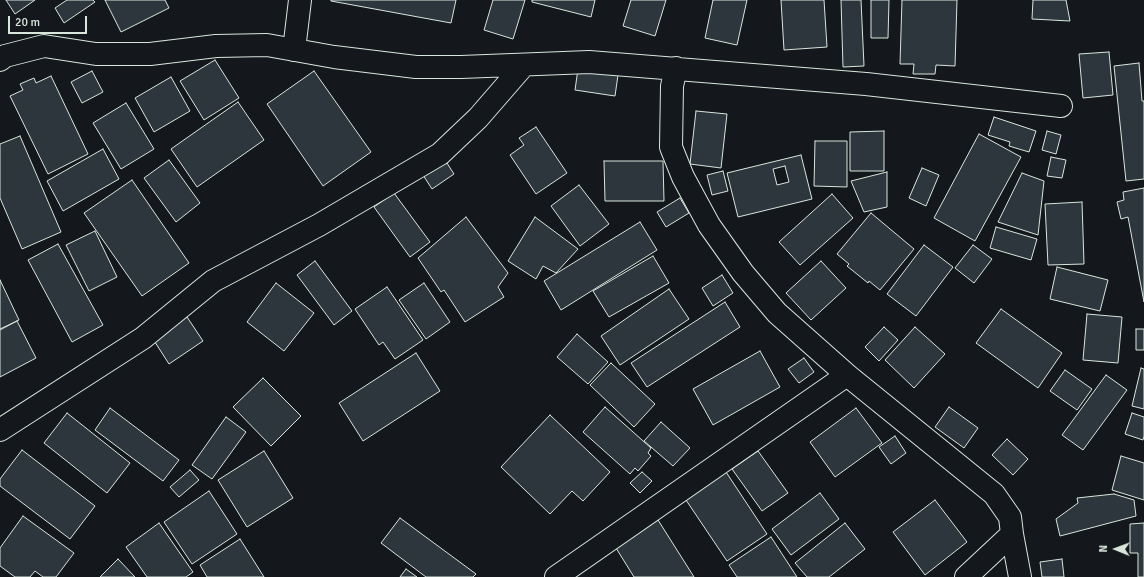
<!DOCTYPE html>
<html>
<head>
<meta charset="utf-8">
<style>
  body { margin:0 }
  #map { position:relative; width:1144px; height:577px; overflow:hidden; background:#14181c; font-family:Signika,sans-serif }
  canvas { display:block }
  .north { position:absolute; left:1096px; top:529px; width:40px; height:40px; -webkit-text-stroke:3px #14181c; paint-order:stroke; rotate:271deg; font-size:11px; font-weight:700; line-height:16px; text-align:center; color:#d8e6dc }
  .north::after { content:''; display:block; margin:auto; width:14px; height:18px; background:#d8e6dc; clip-path:polygon(50% 0,100% 100%,50% 72%,0 100%) }
  .scale { position:absolute; left:8px; top:16px; width:79px; height:18px; box-sizing:border-box; border:2px solid #d8e6dc; border-top:0; padding-left:5px; font-size:12px; line-height:14px; white-space:nowrap; color:#d8e6dc; -webkit-text-stroke:3px #14181c; paint-order:stroke }
</style>
</head>
<body>
<div id="map">
<canvas width="1144" height="577"></canvas>
<div class="north">N</div>
<div class="scale">20 m</div>
</div>
<script>
const g = document.querySelector('canvas').getContext('2d');
g.lineJoin = 'round';
function fillPath(path, color) {
  g.fillStyle = color;
  g.fill(path, 'evenodd');
}
function toPath(rows) {
  const path = new Path2D();
  for (const r of rows) {
    path.moveTo(r[0], r[1]);
    for (let i = 2; i < r.length; i += 2) path.lineTo(r[i], r[i + 1]);
  }
  return path;
}
function trace(path, color, width, dash) {
  g.strokeStyle = color;
  g.lineWidth = width;
  g.lineCap = dash ? 'butt' : 'round';
  g.setLineDash(dash || []);
  g.stroke(path);
}
const building = toPath([
  [6,0,35,0,15,14,6,0],
  [67,0,93,0,95,2,64,23,55,8,67,0],
  [105,0,165,0,169,8,121,32,105,0],
  [331,0,456,0,451,23,331,1,331,0],
  [493,0,525,0,513,39,484,30,493,0],
  [532,0,595,0,591,17,532,2,532,0],
  [631,0,666,0,655,36,623,26,631,0],
  [713,0,747,0,737,45,705,38,713,0],
  [781,0,824,0,827,47,784,50,781,0],
  [841,0,861,0,864,66,843,67,841,0],
  [871,0,889,0,888,38,871,38,871,0],
  [902,0,957,0,955,66,936,65,935,74,913,74,914,64,900,64,902,0],
  [1033,0,1066,0,1070,21,1032,19,1033,0],
  [1109,52,1113,95,1083,98,1079,54,1109,52],
  [215,60,239,98,204,120,180,81,215,60],
  [1139,63,1142,101,1144,101,1144,179,1126,181,1114,66,1139,63],
  [578,69,618,75,615,96,575,90,578,69],
  [92,71,103,92,82,103,71,82,92,71],
  [314,71,371,152,323,186,267,104,314,71],
  [51,76,88,154,48,174,10,96,23,90,20,84,34,78,36,83,51,76],
  [171,77,190,111,154,132,135,98,171,77],
  [238,102,264,140,197,187,171,149,238,102],
  [126,103,154,149,121,169,93,123,126,103],
  [696,111,727,114,721,168,690,164,696,111],
  [994,117,1036,131,1029,152,1009,146,1010,142,988,135,994,117],
  [536,127,567,173,536,194,510,155,524,145,519,138,536,127],
  [884,131,884,171,850,171,850,132,884,131],
  [1047,131,1061,135,1056,154,1042,150,1047,131],
  [979,134,1021,157,975,241,934,218,979,134],
  [20,136,61,232,22,249,0,198,0,144,20,136],
  [815,141,847,141,847,187,814,186,815,141],
  [103,149,119,179,63,211,47,181,103,149],
  [801,155,812,199,738,217,727,173,801,155],
  [785,166,789,182,777,185,773,169,785,166],
  [1051,157,1066,160,1062,178,1047,176,1051,157],
  [169,160,200,203,176,222,144,178,169,160],
  [445,160,454,174,432,189,423,175,445,160],
  [604,161,663,161,664,201,605,201,604,161],
  [922,168,939,175,926,206,909,198,922,168],
  [723,171,728,191,712,195,707,175,723,171],
  [887,172,887,207,864,212,851,181,887,172],
  [1022,173,1044,181,1038,235,998,222,1022,173],
  [132,180,189,263,142,296,84,213,132,180],
  [579,185,609,224,580,246,551,206,579,185],
  [1144,188,1144,302,1128,217,1121,219,1117,202,1124,200,1123,192,1144,188],
  [394,193,430,242,410,257,374,207,394,193],
  [832,194,853,218,800,265,779,242,832,194],
  [680,198,689,213,666,227,657,212,680,198],
  [1082,202,1084,264,1048,265,1045,204,1082,202],
  [871,213,914,249,880,290,869,281,868,283,847,266,849,264,837,254,871,213],
  [466,217,508,273,498,287,504,297,465,322,444,290,441,292,418,258,466,217],
  [535,217,578,249,556,273,543,266,536,279,508,261,535,217],
  [640,222,657,250,561,310,544,281,640,222],
  [996,227,1037,239,1031,260,990,248,996,227],
  [95,231,117,277,89,291,66,245,95,231],
  [58,244,103,325,72,342,28,260,58,244],
  [924,245,953,267,916,316,887,294,924,245],
  [973,245,992,259,974,283,955,268,973,245],
  [653,256,669,283,609,317,593,291,653,256],
  [315,261,352,311,334,325,297,275,315,261],
  [821,261,846,288,811,320,786,293,821,261],
  [1057,267,1108,280,1100,311,1050,299,1057,267],
  [722,275,733,293,713,306,702,288,722,275],
  [0,280,19,320,0,329,0,280],
  [276,283,314,313,284,351,247,322,276,283],
  [424,283,450,322,426,339,399,300,424,283],
  [387,287,423,340,395,359,383,342,379,345,355,309,387,287],
  [669,289,689,319,620,365,601,336,669,289],
  [725,302,740,327,647,387,631,363,725,302],
  [1001,309,1062,353,1038,388,976,343,1001,309],
  [1087,314,1122,317,1118,363,1083,360,1087,314],
  [187,317,203,341,169,364,153,339,187,317],
  [17,321,36,358,0,377,0,330,17,321],
  [884,327,898,340,879,361,865,347,884,327],
  [915,327,945,354,914,388,885,360,915,327],
  [1136,329,1144,329,1144,350,1136,350,1136,329],
  [577,334,608,362,588,384,557,357,577,334],
  [760,351,780,387,713,425,693,389,760,351],
  [416,353,440,391,363,441,339,403,416,353],
  [804,358,814,372,799,383,788,369,804,358],
  [611,363,655,404,634,427,590,385,611,363],
  [1141,368,1144,369,1144,409,1132,406,1141,368],
  [1065,370,1092,389,1077,410,1050,391,1065,370],
  [1106,375,1127,390,1083,450,1062,435,1106,375],
  [263,378,301,416,271,446,233,407,263,378],
  [605,407,651,448,648,453,651,456,638,471,635,468,630,474,583,432,605,407],
  [949,407,978,428,964,448,935,427,949,407],
  [110,408,179,460,163,481,95,430,110,408],
  [856,408,882,443,835,477,810,442,856,408],
  [67,413,130,463,107,493,44,443,67,413],
  [1132,413,1144,417,1144,436,1143,440,1125,434,1132,413],
  [550,415,610,472,583,501,572,491,550,514,501,467,550,415],
  [226,417,246,432,212,479,192,465,226,417],
  [661,422,690,448,673,466,644,441,661,422],
  [895,436,906,453,891,464,879,447,895,436],
  [1007,439,1028,459,1013,475,992,455,1007,439],
  [22,450,95,506,70,539,0,486,0,479,22,450],
  [264,451,293,498,247,527,218,480,264,451],
  [758,451,788,493,762,511,732,469,758,451],
  [1121,456,1144,463,1144,500,1112,490,1121,456],
  [190,470,199,480,179,497,170,487,190,470],
  [642,472,652,481,640,493,630,483,642,472],
  [726,472,767,534,727,561,686,500,726,472],
  [209,491,237,534,192,564,164,522,209,491],
  [820,493,839,519,791,555,772,529,820,493],
  [1114,494,1134,500,1136,516,1060,536,1056,519,1078,503,1077,498,1114,494],
  [935,500,967,542,925,575,893,532,935,500],
  [23,516,74,553,56,577,43,577,35,571,30,577,15,577,0,566,0,548,23,516],
  [400,518,476,574,473,577,426,577,381,543,400,518],
  [658,520,694,577,634,577,616,548,658,520],
  [159,523,193,572,186,577,147,577,126,547,159,523],
  [845,523,865,549,829,577,807,577,795,563,845,523],
  [1144,523,1144,577,1138,577,1138,553,1130,553,1130,524,1144,523],
  [771,537,797,577,737,577,729,565,771,537],
  [240,539,264,577,207,577,200,565,240,539],
  [118,559,135,577,100,577,118,559],
  [1062,559,1064,577,1042,577,1040,562,1062,559],
  [406,569,417,577,400,577,406,569]
]);
const minor = toPath([
  [294,50,300,0],
  [0,60,5,56,44,46,96,54,150,54,216,46,267,45,334,57,416,67,461,67,589,62,866,84,1061,106],
  [676,68,672,86,671,147,683,177,709,225,743,273,777,313,847,375,994,494,1010,517,1012,534,1020,577],
  [0,430,143,338,213,281,319,225,440,154,478,118,524,65],
  [556,577,847,375],
  [966,577,1012,534]
]);
fillPath(building, '#2c363c');
trace(building, '#d8e6dc', 1);
trace(minor, '#d8e6dc', 24);
trace(minor, '#14181c', 22);
</script>
</body>
</html>
